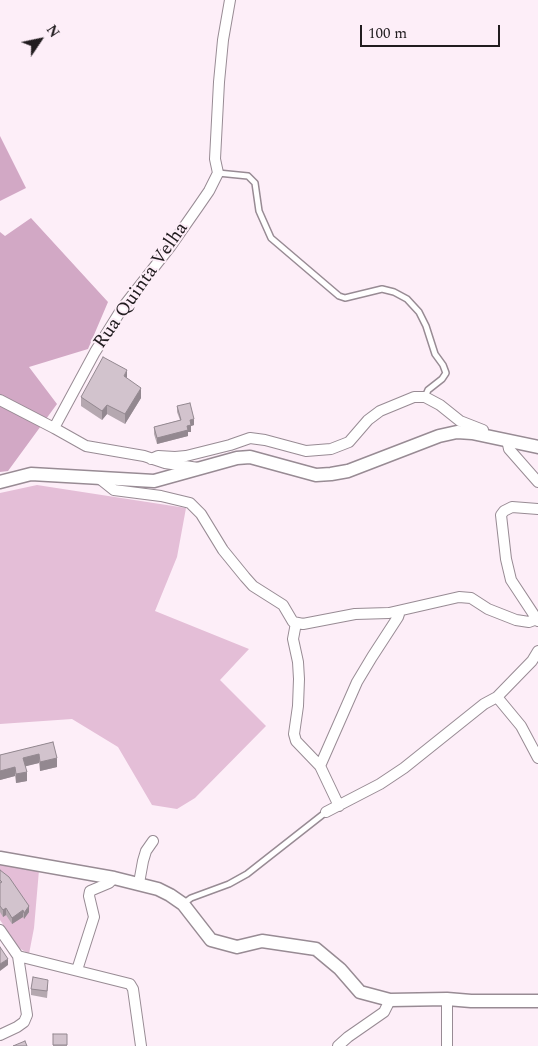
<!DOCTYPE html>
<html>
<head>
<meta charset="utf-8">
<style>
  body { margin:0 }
  #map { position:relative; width:538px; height:1046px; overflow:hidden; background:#fdeef8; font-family:Spectral,serif }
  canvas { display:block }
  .north { position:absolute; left:15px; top:15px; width:50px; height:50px; -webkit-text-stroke:4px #fdeef8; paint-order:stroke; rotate:56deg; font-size:14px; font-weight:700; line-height:20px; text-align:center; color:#211c1f }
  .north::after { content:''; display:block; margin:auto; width:18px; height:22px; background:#211c1f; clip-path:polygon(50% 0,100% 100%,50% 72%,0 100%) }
  .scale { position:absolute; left:360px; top:25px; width:140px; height:22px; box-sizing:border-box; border:2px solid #211c1f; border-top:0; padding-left:6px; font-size:15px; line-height:18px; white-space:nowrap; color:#211c1f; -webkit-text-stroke:4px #fdeef8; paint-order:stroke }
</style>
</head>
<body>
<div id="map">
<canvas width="538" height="1046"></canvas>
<div class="north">N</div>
<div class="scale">100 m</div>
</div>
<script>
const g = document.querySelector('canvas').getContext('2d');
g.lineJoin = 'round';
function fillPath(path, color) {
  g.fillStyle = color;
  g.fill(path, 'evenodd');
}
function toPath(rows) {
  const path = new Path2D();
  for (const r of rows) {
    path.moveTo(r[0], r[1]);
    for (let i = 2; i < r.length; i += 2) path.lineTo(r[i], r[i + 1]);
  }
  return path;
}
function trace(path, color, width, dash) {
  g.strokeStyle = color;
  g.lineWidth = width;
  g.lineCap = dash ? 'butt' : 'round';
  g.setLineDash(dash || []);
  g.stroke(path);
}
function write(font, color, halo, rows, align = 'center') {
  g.font = font + ' Spectral,serif';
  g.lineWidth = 4;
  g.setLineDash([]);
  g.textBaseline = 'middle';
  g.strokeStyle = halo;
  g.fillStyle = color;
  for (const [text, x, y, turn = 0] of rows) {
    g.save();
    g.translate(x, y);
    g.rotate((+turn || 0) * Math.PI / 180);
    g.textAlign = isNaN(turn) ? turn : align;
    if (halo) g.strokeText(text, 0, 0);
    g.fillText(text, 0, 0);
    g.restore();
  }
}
const green = toPath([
  [37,485,186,508,177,557,155,611,249,649,220,680,266,726,195,798,177,809,152,805,118,747,72,719,0,724,0,493],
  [0,864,39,870,34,928,29,954,19,948,0,920]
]);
const forest = toPath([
  [0,136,26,188,0,201],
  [31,218,108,302,88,349,29,367,57,404,8,471,0,472,0,232,5,236]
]);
const service = toPath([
  [218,173,248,176,255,183,259,211,271,238,339,296,345,298,382,289,394,292,407,299,419,312,426,326,435,354,443,365,446,373,442,379,428,390,425,397],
  [183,904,191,898,229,884,247,874,326,812]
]);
const minor = toPath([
  [0,400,54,428,86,446,144,456,165,463,198,468],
  [54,428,95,352,123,307,170,247,198,207,209,191,218,173,215,159,219,82,223,40,230,0],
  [507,440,509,449,538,482],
  [151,459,158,456,175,457,186,456,230,445,250,438,265,440,306,451,331,449,349,442,368,420,380,411,414,397,425,397,440,405,460,421,483,430],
  [99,478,114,490,161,496,190,503,201,514,223,550,245,577,253,586,283,605,293,622,303,624,355,614,389,613,459,597,471,598,488,609,516,620,529,622,537,619],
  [538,509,512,507,504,511,501,515,506,559,511,580,538,621],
  [296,623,293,639,298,662,299,679,298,706,294,734,296,741,320,766,339,806],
  [497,697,521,726,538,758],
  [320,766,357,682,372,657,398,617,400,611],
  [326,812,380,784,404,768,484,704,497,697,532,661,538,651],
  [139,883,143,861,146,851,153,841],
  [0,930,18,956,130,984,133,989,141,1046],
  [77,970,94,917,89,896,90,891,109,883,114,878],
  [0,1035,17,1027,24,1022,27,1015,18,956],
  [338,1046,348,1037,384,1012,390,1000],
  [447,1046,447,999]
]);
const tertiary = toPath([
  [0,482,31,474,154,481,237,458,250,457,316,475,331,474,348,471,439,436,457,432,472,433,538,447],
  [0,858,114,878,158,889,170,895,183,904,211,940,237,947,262,941,316,949,340,969,360,992,390,1000,447,999,471,1001,538,1001]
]);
const wall = toPath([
  [127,379,141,398,125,424,107,414,102,420,81,406,81,397],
  [177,406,194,425,191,426,191,432,188,432,188,436,157,444,154,434,154,427,180,420,177,412],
  [53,742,57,767,40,771,39,763,25,766,27,781,16,783,15,776,0,780,0,755],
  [0,870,29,912,24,919,23,917,12,924,6,915,3,917,0,912],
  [48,986,47,998,31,995,31,989],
  [53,1034,67,1034,67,1046,53,1046]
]);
const shadedWall = toPath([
  [127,370,127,380,124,376],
  [141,388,141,398,125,424,125,414],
  [107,405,107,414,102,420,102,411],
  [194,419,194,425,191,426,191,432,188,432,188,436,157,444,157,438,187,426,190,420],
  [39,754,39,763,23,767,23,758],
  [57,758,57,767,40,771,40,762],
  [15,767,15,776,0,780,0,771],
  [27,772,27,781,16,783,16,774],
  [29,906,29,912,24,919,24,913],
  [6,908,6,915,3,917,3,910],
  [23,910,23,917,12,924,12,918],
  [8,959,8,965,0,971,0,964]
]);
const building = toPath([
  [103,357,127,370,124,376,141,388,125,414,107,405,102,411,81,397,103,357],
  [190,403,194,419,190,420,191,425,187,426,188,430,157,438,154,427,181,420,177,406,190,403],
  [53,742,57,758,40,762,39,754,23,758,27,772,16,774,15,767,0,771,0,755,53,742],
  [0,870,9,877,29,906,24,913,23,910,12,918,6,908,3,910,0,906,0,883,2,882,0,880,0,870],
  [0,947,8,959,0,964,0,947],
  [33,977,48,980,47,991,31,989,33,977],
  [53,1034,67,1034,67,1045,53,1045,53,1034],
  [25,1041,27,1046,13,1046,25,1041]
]);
const streetNames = [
  ["Rua Quinta Velha",142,286,-55]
];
fillPath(green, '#e4bed7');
fillPath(forest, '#d2a8c5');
trace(service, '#988b94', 8);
trace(minor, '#988b94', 12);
trace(tertiary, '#988b94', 15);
trace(service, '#fff', 5);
trace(minor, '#fff', 10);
trace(tertiary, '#fff', 12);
fillPath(wall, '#b5a8b0');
fillPath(shadedWall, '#938890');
fillPath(building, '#d2c3cd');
trace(building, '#938890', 1);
write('19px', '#211c1f', '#fdeef8', streetNames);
</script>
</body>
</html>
